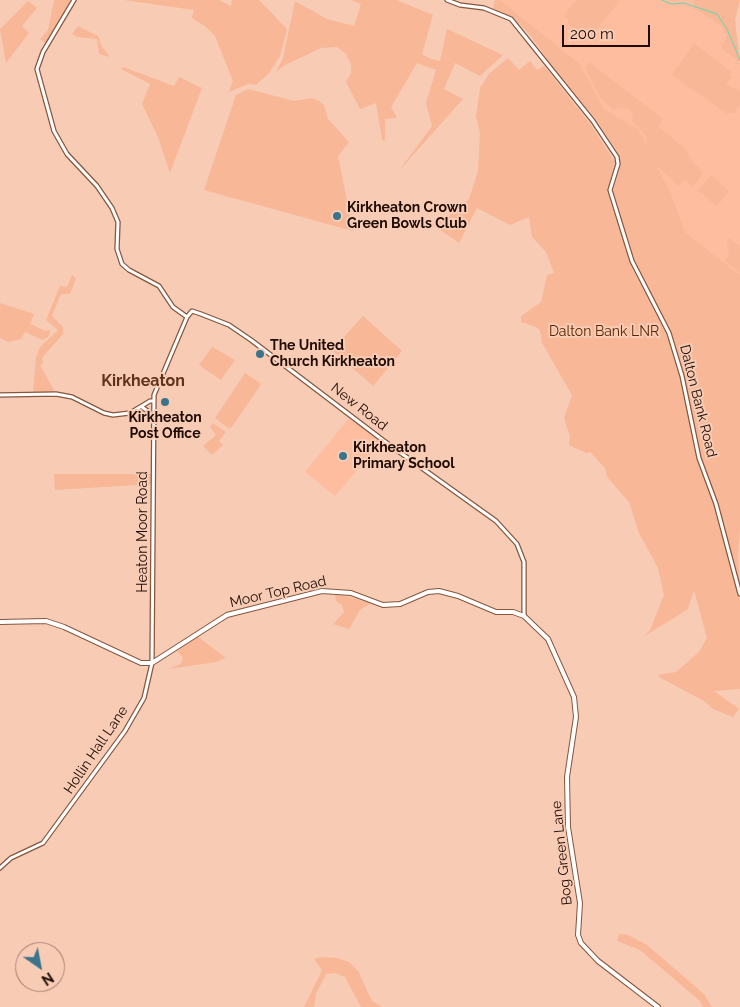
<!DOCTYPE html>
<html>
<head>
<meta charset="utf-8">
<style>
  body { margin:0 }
  #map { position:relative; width:740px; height:1007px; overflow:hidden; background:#f8cbb5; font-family:Raleway,sans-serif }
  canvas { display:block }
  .north { position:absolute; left:15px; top:942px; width:50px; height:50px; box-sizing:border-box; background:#f8cbb5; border:1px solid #a17e6e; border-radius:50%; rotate:147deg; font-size:14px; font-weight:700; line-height:20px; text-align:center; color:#1e0b03 }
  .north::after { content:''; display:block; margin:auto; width:18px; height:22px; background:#39748c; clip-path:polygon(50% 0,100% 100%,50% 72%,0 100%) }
  .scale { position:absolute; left:562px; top:25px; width:88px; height:22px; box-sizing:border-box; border:2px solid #1e0b03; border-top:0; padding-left:6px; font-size:15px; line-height:18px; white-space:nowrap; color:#1e0b03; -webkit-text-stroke:4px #f8cbb5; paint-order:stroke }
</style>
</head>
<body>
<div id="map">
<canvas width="740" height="1007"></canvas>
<div class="north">N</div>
<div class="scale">200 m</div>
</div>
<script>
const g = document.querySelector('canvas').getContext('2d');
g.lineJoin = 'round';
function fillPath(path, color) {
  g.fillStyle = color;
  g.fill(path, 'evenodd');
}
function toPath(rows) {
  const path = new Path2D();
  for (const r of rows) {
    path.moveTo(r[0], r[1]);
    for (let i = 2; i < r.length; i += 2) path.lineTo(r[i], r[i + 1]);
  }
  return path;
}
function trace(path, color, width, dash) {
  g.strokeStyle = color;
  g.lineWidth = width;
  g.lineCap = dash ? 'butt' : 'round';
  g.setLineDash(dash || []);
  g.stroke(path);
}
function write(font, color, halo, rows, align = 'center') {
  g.font = font + ' Raleway,sans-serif';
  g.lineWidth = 4;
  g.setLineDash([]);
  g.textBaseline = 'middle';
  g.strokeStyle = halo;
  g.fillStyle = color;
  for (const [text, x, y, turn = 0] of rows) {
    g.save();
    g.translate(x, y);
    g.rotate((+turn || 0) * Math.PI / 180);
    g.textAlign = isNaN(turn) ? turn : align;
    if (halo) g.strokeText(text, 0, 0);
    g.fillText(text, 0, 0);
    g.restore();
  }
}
const built = toPath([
  [500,0,694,0,694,8,722,27,727,37,720,48,740,62,740,275,685,232,671,193,638,129,604,109,580,64],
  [349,418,381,441,335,496,305,472]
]);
const green = toPath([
  [54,0,71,0,46,44,40,39,48,30],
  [124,0,219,0,231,6,232,0,259,0,287,29,280,56,269,73,256,85,248,84,229,92,233,81,215,36,206,27,192,18,194,10],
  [350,0,396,0,433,15,422,54,431,59,440,61,447,29,503,55,480,76,455,63,444,89,463,99,398,172,432,126,426,103,436,70,417,63,391,107,397,118,385,119,385,141,382,140,376,103,360,109,346,82,351,73,351,64,346,54,337,47,321,48,285,65,276,72,283,58,295,1,327,19,354,26,361,4],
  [495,0,500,0,580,64,604,109,638,129,648,147,646,136,632,120,633,114,628,108,613,109,601,99,585,68,589,62,663,119,658,127,686,149,691,160,703,173,693,187,684,179,679,186,657,166,671,193,685,232,740,275,740,530,738,555,740,584,733,557,728,559,740,600,740,689,714,691,739,709,733,717,713,709,704,701,659,677,658,675,676,672,699,652,707,638,694,590,688,609,643,637,650,630,664,595,658,568,639,533,629,502,607,477,605,468,590,452,586,453,569,445,570,437,564,418,572,395,542,343,540,330,536,327,521,322,521,316,541,302,547,275,554,273,546,252,532,237,529,217,510,225,477,208,459,243,432,224,448,217,469,199,478,171,480,133,476,116,480,88,489,74,508,58,519,70,530,61,537,70,544,66,591,125,615,162,608,189,612,204,632,268,667,335,677,361,684,399,689,400,671,332,634,260,613,192,621,164,619,154,594,117,554,69,530,35,513,17,493,9],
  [576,0,620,0,589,39,567,23,570,21,564,16],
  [694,0,740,0,735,20,740,62,720,48,727,37,722,27,694,8],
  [28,1,37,8,22,26,29,33,6,63,0,29],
  [78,26,98,36,101,45,110,57,99,54,97,39,77,37,72,34],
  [694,43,731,72,729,75,732,77,726,84,740,92,740,105,736,110,736,113,726,113,672,75],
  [123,67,174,86,179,77,202,88,170,173,158,137,142,104,150,84,121,69],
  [248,89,294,101,311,98,318,100,324,105,328,119,349,142,338,156,353,231,204,190,236,95],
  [711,175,729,191,717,206,698,191],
  [729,238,740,247,740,273,724,260,729,256,727,241],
  [72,275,76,278,70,294,61,294,52,316,63,327,63,334,42,358,43,364,40,365,55,392,33,392,36,357,40,347,58,330,46,320,60,286,67,287],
  [0,303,34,314,30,324,46,331,50,330,49,336,43,340,25,332,21,339,8,342,0,338],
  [363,316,402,351,373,386,332,350],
  [212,347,235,360,221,380,199,365],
  [245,373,260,383,260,386,231,428,228,428,215,418],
  [213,423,226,432,219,441,223,445,212,455,203,446,216,435,210,427],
  [54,474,153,474,152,484,55,490],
  [335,593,371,603,360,610,349,629,333,624,344,612,342,605,336,601],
  [197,636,226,658,216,662,168,669,181,664,183,658,177,651],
  [619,934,628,935,647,945,704,994,712,1007,703,1007,700,1001,640,950,617,941],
  [322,957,336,958,349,962,358,971,372,1001,382,1007,361,1007,345,977,335,973,326,974,316,994,314,1007,304,1007,322,970,314,959]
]);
const stream = toPath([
  [662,0,671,4,684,3,717,14,727,29,740,60]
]);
const tertiary = toPath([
  [74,0,43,52,37,69,54,131,67,154,97,186,112,208,118,222,117,249,122,264,129,270,159,286,173,307,187,317],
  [447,0,460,5,484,8,511,19,593,121,617,157,618,164,610,190,632,261,669,333,682,376,699,458,716,504,740,594],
  [187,317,192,311,201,314,229,325,251,340,384,441,496,521,517,544,524,562,524,616],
  [0,395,56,394,72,397,104,413,113,415,130,413,150,401,154,401],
  [142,407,153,415],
  [0,868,11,858,43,843,125,731,144,698,152,663,154,395,187,317]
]);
const secondary = toPath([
  [0,622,46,621,64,627,141,663,152,663,227,615,322,591,351,593,383,605,400,604,428,592,439,591,458,596,496,612,513,612,524,616,548,639,574,697,576,717,567,777,568,827,580,903,578,935,581,943,598,961,658,1007]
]);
const markers = [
  [337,216,5,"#39748c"],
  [260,354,5,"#39748c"],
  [165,402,5,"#39748c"],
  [343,456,5,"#39748c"]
];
const poiNames = [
  ["Kirkheaton Crown",347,208],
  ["Green Bowls Club",347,224],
  ["The United",270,346],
  ["Church Kirkheaton",270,362],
  ["Kirkheaton",165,418,"center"],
  ["Post Office",165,434,"center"],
  ["Kirkheaton",353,448],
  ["Primary School",353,464]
];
const parkNames = [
  ["Dalton Bank LNR",604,332]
];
const streetNames = [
  ["Dalton Bank Road",698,401,76],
  ["New Road",359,407,38],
  ["Heaton Moor Road",143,532,-90],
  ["Moor Top Road",278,592,-13],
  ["Hollin Hall Lane",96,750,-56],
  ["Bog Green Lane",562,853,-96]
];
const quarterNames = [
  ["Kirkheaton",143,381]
];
fillPath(built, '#fdbd9e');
fillPath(green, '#f8b797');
trace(stream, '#64d7af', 1);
trace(tertiary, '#86563d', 5.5);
trace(secondary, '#86563d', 6);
trace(tertiary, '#fff', 3);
trace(secondary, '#fff', 4);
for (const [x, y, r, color] of markers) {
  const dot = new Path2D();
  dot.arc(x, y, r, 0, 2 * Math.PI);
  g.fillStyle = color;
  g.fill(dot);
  trace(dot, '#f8cbb5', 2);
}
write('bold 14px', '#1e0b03', '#f8cbb5', poiNames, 'left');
write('14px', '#5b2401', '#f8cbb5', parkNames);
write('14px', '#1e0b03', '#f8cbb5', streetNames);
write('bold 16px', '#60331b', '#f8cbb5', quarterNames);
</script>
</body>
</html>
